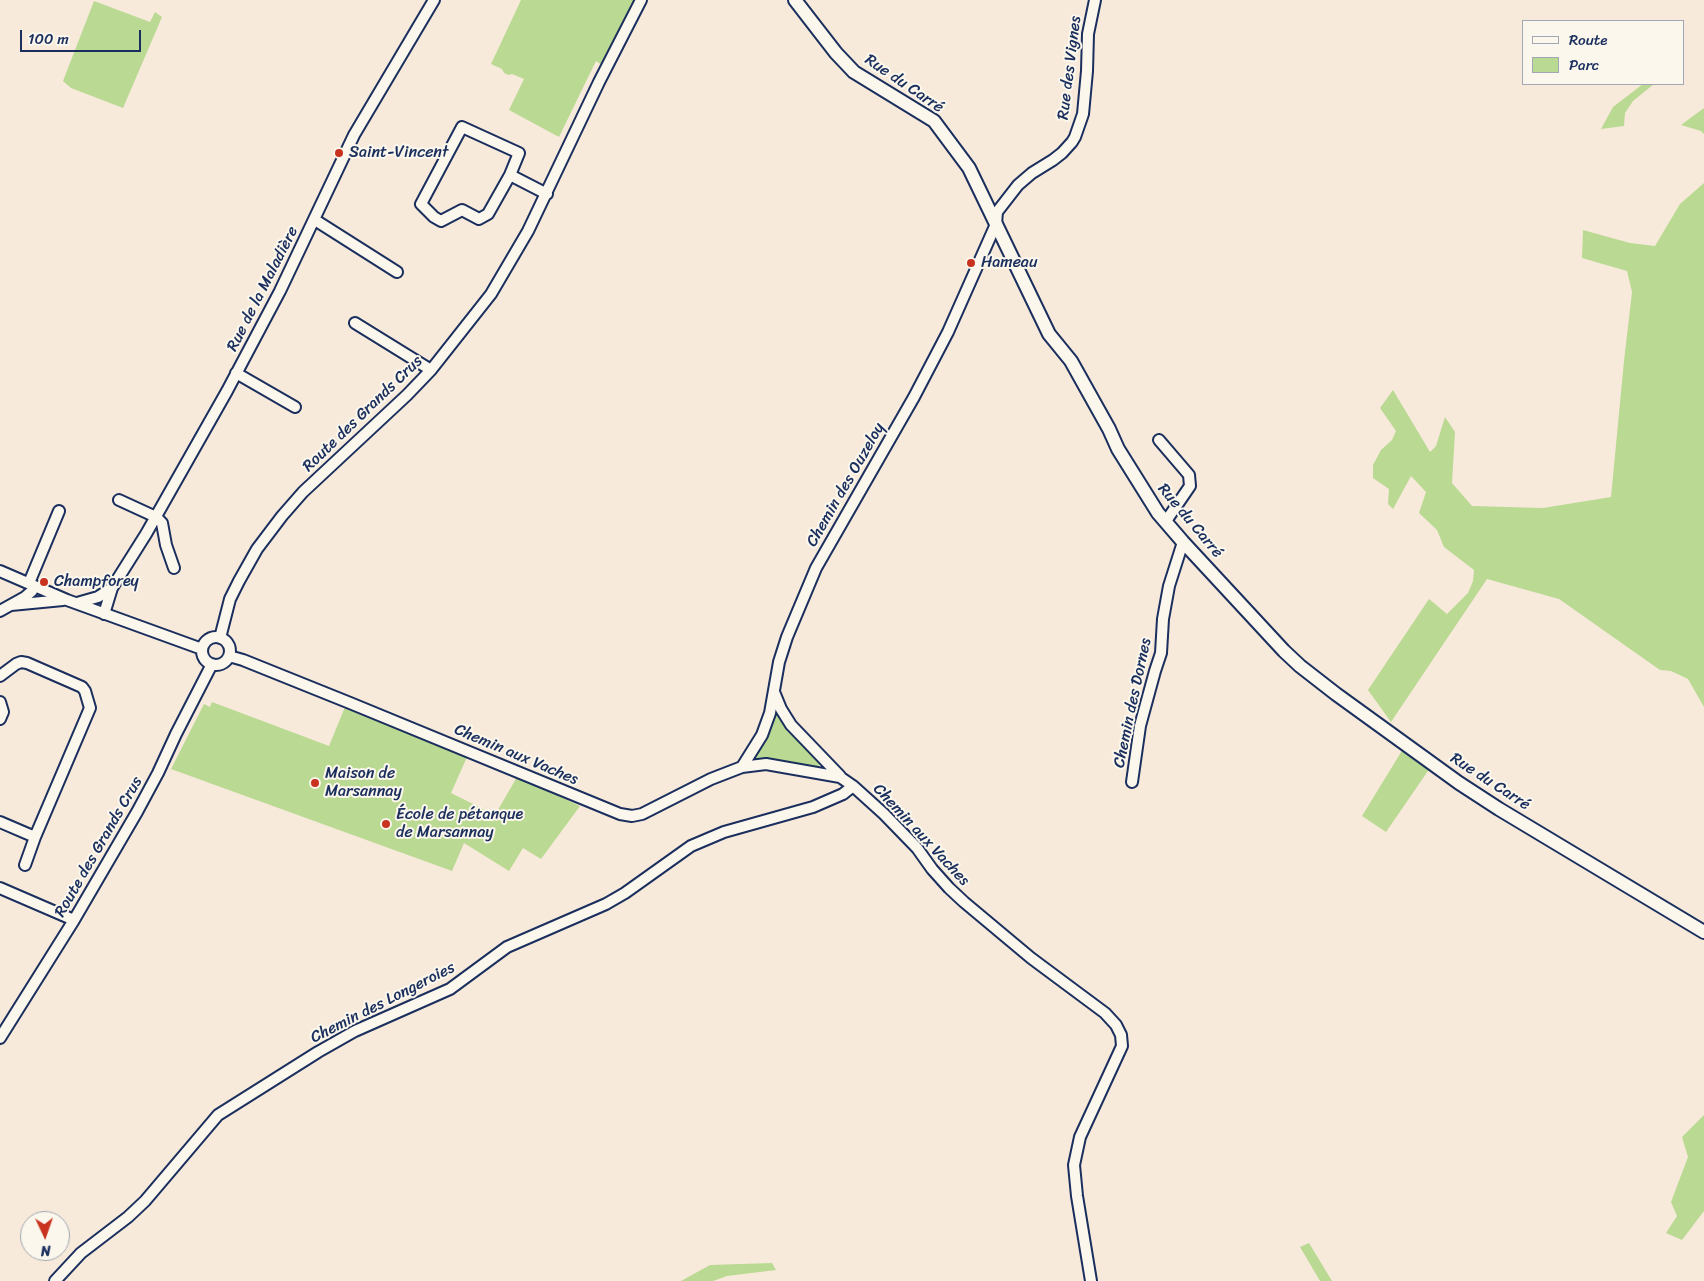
<!DOCTYPE html>
<html>
<head>
<meta charset="utf-8">
<style>
  body { margin:0 }
  #map { position:relative; width:1704px; height:1281px; overflow:hidden; background:#f7eadb; font-family:Sriracha,sans-serif }
  canvas { display:block }
  .legend { position:absolute; left:1522px; top:20px; width:162px; height:65px; box-sizing:border-box; background:#fbf7ec; border:1px solid #a1a7b3; margin:0; padding:6px 9px; list-style:none; font-size:15px; color:#1b2f5e }
  .legend li { display:flex; align-items:center; gap:10px; height:25px }
  .legend b { width:25px; border:1px solid #a1a7b3 }
  .north { position:absolute; left:20px; top:1211px; width:50px; height:50px; box-sizing:border-box; background:#fbf7ec; border:1px solid #a1a7b3; border-radius:50%; rotate:177deg; font-size:14px; font-weight:700; line-height:20px; text-align:center; color:#1b2f5e }
  .north::after { content:''; display:block; margin:auto; width:18px; height:22px; background:#c8321e; clip-path:polygon(50% 0,100% 100%,50% 72%,0 100%) }
  .scale { position:absolute; left:20px; top:30px; width:121px; height:22px; box-sizing:border-box; border:2px solid #1b2f5e; border-top:0; padding-left:6px; font-size:15px; line-height:18px; white-space:nowrap; color:#1b2f5e; -webkit-text-stroke:4px #fbf7ec; paint-order:stroke }
</style>
</head>
<body>
<div id="map">
<canvas width="1704" height="1281"></canvas>
<ul class="legend">
<li><b style="height:6px;background:#fbf7ec"></b>Route</li>
<li><b style="height:14px;background:#bad992"></b>Parc</li>
</ul>
<div class="north">N</div>
<div class="scale">100 m</div>
</div>
<script>
const g = document.querySelector('canvas').getContext('2d');
g.lineJoin = 'round';
function fillPath(path, color) {
  g.fillStyle = color;
  g.fill(path, 'evenodd');
}
function toPath(rows) {
  const path = new Path2D();
  for (const r of rows) {
    if (r.length === 3) {
      path.moveTo(r[0] + r[2], r[1]);
      path.arc(r[0], r[1], r[2], 0, 2 * Math.PI);
      continue;
    }
    path.moveTo(r[0], r[1]);
    for (let i = 2; i < r.length; i += 2) path.lineTo(r[i], r[i + 1]);
  }
  return path;
}
function trace(path, color, width, dash) {
  g.strokeStyle = color;
  g.lineWidth = width;
  g.lineCap = dash ? 'butt' : 'round';
  g.setLineDash(dash || []);
  g.stroke(path);
}
function write(font, color, halo, rows, align = 'center') {
  g.font = font + ' Sriracha,sans-serif';
  g.lineWidth = 4;
  g.setLineDash([]);
  g.textBaseline = 'middle';
  g.strokeStyle = halo;
  g.fillStyle = color;
  for (const [text, x, y, turn = 0] of rows) {
    g.save();
    g.translate(x, y);
    g.rotate((+turn || 0) * Math.PI / 180);
    g.textAlign = isNaN(turn) ? turn : align;
    if (halo) g.strokeText(text, 0, 0);
    g.fillText(text, 0, 0);
    g.restore();
  }
}
const green = toPath([
  [521,0,636,0,602,65,596,61,559,137,509,110,524,79,512,74,509,75,504,73,502,69,491,64],
  [94,1,150,22,155,12,162,17,123,108,71,88,63,81],
  [1643,84,1654,84,1633,101,1625,113,1624,126,1601,129,1613,107],
  [1704,108,1704,134,1701,131,1681,125],
  [1704,183,1704,707,1688,679,1671,671,1660,670,1559,599,1487,579,1391,722,1368,690,1429,599,1447,614,1468,593,1473,581,1474,570,1444,547,1437,530,1419,513,1426,492,1411,476,1393,509,1388,504,1389,489,1373,478,1373,465,1381,450,1392,440,1396,431,1380,408,1393,390,1430,452,1436,446,1445,417,1455,432,1452,483,1472,506,1543,508,1611,497,1624,361,1632,292,1627,271,1582,258,1583,230,1630,243,1655,246,1680,204],
  [212,702,329,746,345,707,467,757,451,793,495,815,517,777,580,806,541,859,523,848,509,871,464,843,452,871,171,769,204,704,210,707],
  [776,712,791,733,822,763,817,767,775,761,756,761,753,759],
  [1403,749,1430,768,1386,832,1362,816],
  [1704,1115,1704,1211,1682,1240,1666,1233,1677,1216,1671,1202,1688,1157,1682,1137],
  [1309,1243,1332,1281,1320,1281,1300,1247],
  [772,1263,776,1270,727,1276,713,1281,681,1281,710,1265]
]);
const minor = toPath([
  [510,175,488,214,479,219,462,210,441,221,434,217,421,204,462,127,519,153,510,175,547,194],
  [315,220,397,272],
  [355,323,431,370],
  [236,373,295,407],
  [1159,440,1189,475,1190,486,1166,521],
  [119,500,156,517,162,523,166,545,174,568],
  [0,571,67,600,202,649],
  [29,583,59,511],
  [77,603,98,597,112,588],
  [11,605,63,600],
  [0,611,25,597,32,591,34,586],
  [104,614,112,588,146,534,227,391,280,291,354,135,434,0],
  [216,651,14],
  [220,638,230,599,239,581,257,549,282,516,303,492,407,395,431,370,491,294,528,231,599,82,641,0],
  [229,656,243,660,350,703,620,814,632,816,642,814,711,779,742,767,766,764,840,777,853,786,884,814,917,848,932,869,949,888,964,902,1031,958,1105,1013,1116,1025,1121,1035,1122,1046,1080,1137,1074,1165,1077,1196,1091,1281],
  [0,676,16,664,21,662,27,663,82,687,85,691,90,708,35,837,0,822],
  [774,692,781,709,791,725,840,776],
  [0,702,3,712,0,719],
  [742,767,762,735,770,713,779,662,787,637,816,568,914,397,948,332,996,224,997,212,1018,185,1032,173,1053,160,1062,153,1072,142,1075,137,1083,114,1087,71,1088,34,1095,0],
  [1132,782,1140,726,1155,671,1161,653,1163,619,1169,586,1183,542],
  [25,865,35,837],
  [0,888,74,920],
  [0,1038,74,920,137,812,158,773,176,734,212,664],
  [55,1281,81,1253,128,1217,145,1201,218,1115,318,1052,355,1031,450,989,507,947,606,904,625,893,691,846,724,832,813,807,843,794,853,786]
]);
const major = toPath([
  [795,0,836,53,854,72,934,121,969,168,1049,334,1071,361,1109,429,1118,449,1158,513,1183,542,1284,651,1300,666,1336,694,1459,783,1499,809,1704,932]
]);
const markers = [
  [339,153,5,"#c8321e"],
  [971,263,5,"#c8321e"],
  [44,582,5,"#c8321e"],
  [315,783,5,"#c8321e"],
  [386,824,5,"#c8321e"]
];
const streetNames = [
  ["Rue des Vignes",1070,68,-83],
  ["Rue du Carré",904,84,34],
  ["Rue de la Maladière",263,289,-63],
  ["Route des Grands Crus",363,414,-44],
  ["Chemin des Ouzeloy",846,485,-60],
  ["Rue du Carré",1190,521,50],
  ["Chemin des Dornes",1133,703,-78],
  ["Chemin aux Vaches",516,755,23],
  ["Rue du Carré",1490,782,33],
  ["Chemin aux Vaches",921,835,47],
  ["Route des Grands Crus",99,847,-60],
  ["Chemin des Longeroies",383,1003,-27]
];
const poiNames = [
  ["Saint-Vincent",349,153],
  ["Hameau",981,263],
  ["Champforey",54,582],
  ["Maison de",325,774],
  ["Marsannay",325,792],
  ["École de pétanque",396,815],
  ["de Marsannay",396,833]
];
fillPath(green, '#bad992');
trace(minor, '#1b2f5e', 14);
trace(major, '#1b2f5e', 16);
trace(minor, '#fbf7ec', 10);
trace(major, '#fbf7ec', 12);
for (const [x, y, r, color] of markers) {
  const dot = new Path2D();
  dot.arc(x, y, r, 0, 2 * Math.PI);
  g.fillStyle = color;
  g.fill(dot);
  trace(dot, '#fbf7ec', 2);
}
write('16px', '#1b2f5e', '#fbf7ec', streetNames);
write('16px', '#1b2f5e', '#fbf7ec', poiNames, 'left');
</script>
</body>
</html>
